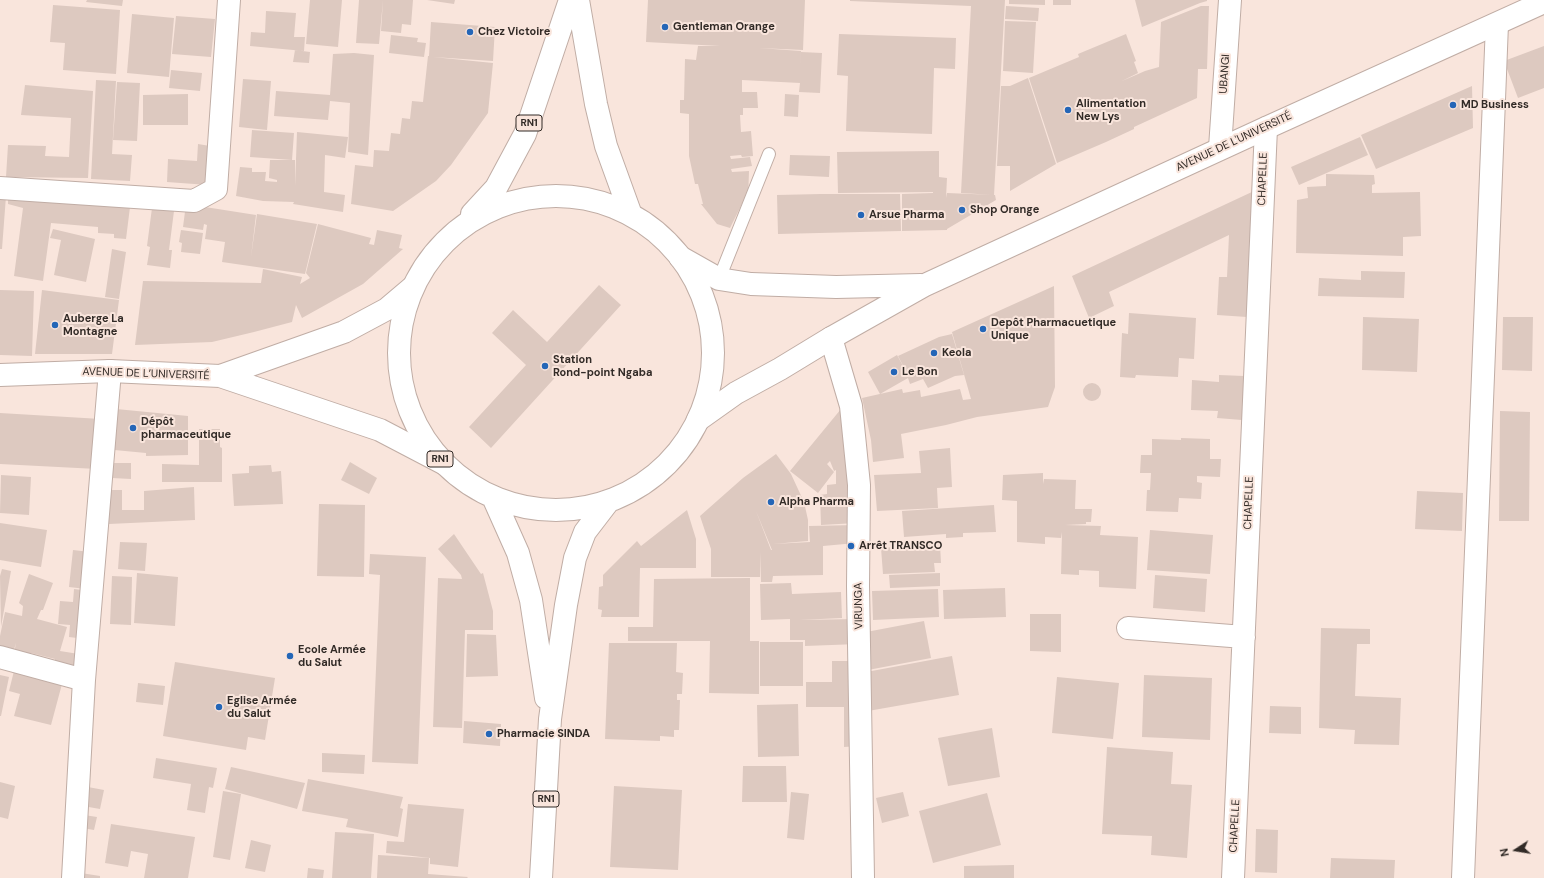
<!DOCTYPE html>
<html>
<head>
<meta charset="utf-8">
<style>
  body { margin:0 }
  #map { position:relative; width:1544px; height:878px; overflow:hidden; background:#f9e5dc; font-family:"DM Sans",sans-serif }
  canvas { display:block }
  .north { position:absolute; left:1496px; top:830px; width:40px; height:40px; -webkit-text-stroke:3px #f9e5dc; paint-order:stroke; rotate:258deg; font-size:11px; font-weight:700; line-height:16px; text-align:center; color:#322b27 }
  .north::after { content:''; display:block; margin:auto; width:14px; height:18px; background:#322b27; clip-path:polygon(50% 0,100% 100%,50% 72%,0 100%) }
</style>
</head>
<body>
<div id="map">
<canvas width="1544" height="878"></canvas>
<div class="north">N</div>
</div>
<script>
const g = document.querySelector('canvas').getContext('2d');
g.lineJoin = 'round';
function fillPath(path, color) {
  g.fillStyle = color;
  g.fill(path, 'evenodd');
}
function toPath(rows) {
  const path = new Path2D();
  for (const r of rows) {
    if (r.length === 3) {
      path.moveTo(r[0] + r[2], r[1]);
      path.arc(r[0], r[1], r[2], 0, 2 * Math.PI);
      continue;
    }
    path.moveTo(r[0], r[1]);
    for (let i = 2; i < r.length; i += 2) path.lineTo(r[i], r[i + 1]);
  }
  return path;
}
function trace(path, color, width, dash) {
  g.strokeStyle = color;
  g.lineWidth = width;
  g.lineCap = dash ? 'butt' : 'round';
  g.setLineDash(dash || []);
  g.stroke(path);
}
function write(font, color, halo, rows, align = 'center') {
  g.font = font + ' "DM Sans",sans-serif';
  g.lineWidth = 4;
  g.setLineDash([]);
  g.textBaseline = 'middle';
  g.strokeStyle = halo;
  g.fillStyle = color;
  for (const [text, x, y, turn = 0] of rows) {
    g.save();
    g.translate(x, y);
    g.rotate((+turn || 0) * Math.PI / 180);
    g.textAlign = isNaN(turn) ? turn : align;
    if (halo) g.strokeText(text, 0, 0);
    g.fillText(text, 0, 0);
    g.restore();
  }
}
const building = toPath([
  [87,0,123,0,122,6,86,2],
  [310,0,342,0,338,47,306,44],
  [359,0,383,0,379,44,356,43],
  [383,0,413,0,411,25,402,24,401,33,381,31],
  [427,0,455,0,454,4],
  [648,0,805,0,803,50,759,48,801,51,800,72,801,52,822,53,820,93,799,92,800,83,742,80,742,92,757,92,758,108,743,108,743,115,740,115,741,132,751,131,753,156,742,157,741,155,730,156,731,159,750,157,752,166,731,169,732,172,749,171,748,201,743,202,730,228,717,224,701,204,703,204,698,184,695,184,689,156,689,114,680,113,680,100,684,100,685,59,696,60,698,46,720,46,646,42],
  [850,0,1005,0,994,195,961,193,971,6,850,1],
  [1009,0,1045,0,1045,5,1009,4],
  [1053,0,1071,0,1071,5,1053,5],
  [1135,0,1207,0,1207,1,1200,3,1142,27],
  [53,5,120,10,116,74,63,70,65,43,50,42],
  [1006,6,1039,8,1038,21,1005,19],
  [1201,6,1209,6,1207,69,1198,69,1197,98,1134,127,1134,129,1106,142,1057,163,1029,78,1079,57,1078,54,1126,34,1136,61,1134,62,1138,73,1122,81,1145,71,1159,67,1161,22],
  [266,11,296,13,294,37,305,37,304,51,250,46,251,32,265,33],
  [132,14,174,18,169,77,127,73],
  [176,16,215,19,211,57,172,54],
  [1005,21,1036,22,1033,73,1003,71],
  [431,22,495,27,493,61,433,57,493,63,488,113,451,165,436,181,393,211,351,204,355,165,373,167,374,150,389,151,391,133,400,134,402,118,410,119,412,101,423,102,428,56,429,56],
  [839,34,956,38,955,69,934,68,932,134,846,131,848,76,837,75],
  [391,35,418,38,417,42,426,43,424,57,389,53],
  [1544,46,1544,88,1518,98,1504,61],
  [295,50,310,52,309,63,293,62],
  [354,53,374,55,368,155,348,152,350,103,330,101,328,120,274,116,276,91,330,95,333,54],
  [171,70,202,73,200,91,169,88],
  [1028,78,1056,164,1010,191,1010,166,997,166,1001,86,1010,86],
  [243,79,271,81,267,130,239,127],
  [96,80,116,81,112,154,132,155,130,181,91,179],
  [117,82,140,83,137,141,113,140],
  [25,85,93,91,88,178,6,177,8,145,46,146,45,156,69,157,71,118,21,115],
  [1472,86,1473,128,1376,169,1361,135],
  [188,94,188,125,143,125,143,95],
  [785,94,799,95,798,117,784,116],
  [252,130,294,133,292,160,250,157],
  [297,132,348,137,345,158,325,155,324,192,345,195,343,212,293,204,294,202,263,201,236,196,240,167,252,168,252,172,266,172,265,181,277,182,277,180,269,178,270,160,295,160,295,186],
  [1360,137,1368,155,1299,185,1291,167],
  [198,144,210,146,208,185,167,182,168,159,197,161],
  [939,151,939,177,947,178,946,198,947,193,995,195,996,200,947,229,947,230,902,231,902,194,933,193,933,192,838,193,837,152],
  [790,155,830,156,829,177,789,175],
  [1326,174,1374,175,1375,184,1372,185,1372,193,1420,192,1421,236,1403,237,1403,256,1296,253,1297,200,1308,198,1307,187,1326,186],
  [1254,191,1247,317,1217,315,1219,277,1227,277,1229,235,1109,292,1114,306,1089,318,1072,276],
  [8,194,130,207,126,239,114,238,114,234,98,233,98,227,51,223,43,281,14,276,23,208,8,204],
  [821,194,900,194,901,231,778,234,777,195],
  [0,196,6,196,2,249,0,249],
  [186,204,256,215,251,257,257,214,317,224,305,274,222,262,225,242,205,239,207,225,204,224,203,230,183,227],
  [152,208,174,211,169,250,172,250,170,268,147,265,150,247,147,246],
  [318,224,371,238,369,244,374,245,377,230,402,235,399,248,403,249,363,284,302,318,296,305,292,322,254,332,212,342,135,345,143,281,261,283,263,269,302,277,300,284,310,278,306,273],
  [53,229,95,239,86,282,54,275,61,240,50,238],
  [181,230,203,233,200,254,181,252,182,243,179,242],
  [112,249,126,252,119,299,105,297],
  [1361,271,1405,272,1404,298,1318,296,1319,278,1361,280],
  [599,285,621,305,491,448,469,427,526,365,492,333,513,310,547,342],
  [1054,286,1055,387,1048,407,977,417,946,425,901,434,904,458,873,462,871,440,862,398,902,389,903,393,920,390,921,397,960,389,963,400,971,399,952,332],
  [0,290,34,291,32,356,0,355],
  [42,290,119,300,112,354,35,354],
  [1129,313,1196,318,1194,359,1179,358,1178,377,1136,375,1135,378,1120,377,1122,333,1128,334],
  [1363,317,1419,319,1417,372,1362,370],
  [1503,317,1533,317,1532,371,1502,370],
  [952,334,964,375,955,376,928,388,923,379,910,384,908,378,880,394,868,372,897,355,908,375,898,356,939,337],
  [1219,375,1244,376,1242,420,1217,418,1218,411,1191,410,1192,380,1219,382],
  [1092,392,9],
  [106,408,188,416,188,455,146,456,146,453,104,449],
  [841,409,856,523,821,525,820,495,827,494,827,485,836,484,836,470,834,471,830,461,827,464,834,472,818,493,790,471],
  [1500,411,1530,412,1529,521,1499,521],
  [0,413,101,419,97,469,0,464],
  [199,429,220,429,220,447,222,448,222,482,162,482,162,464,199,465],
  [1181,438,1210,439,1210,459,1221,459,1220,477,1197,476,1197,482,1202,483,1201,499,1179,498,1178,512,1146,511,1147,490,1150,490,1151,473,1140,473,1141,455,1152,455,1152,439,1181,440],
  [950,448,952,487,937,488,938,508,877,511,874,475,921,473,919,451],
  [776,454,791,474,804,502,808,520,808,541,773,544,810,542,809,526,856,525,856,543,823,546,823,575,773,576,772,582,761,582,760,552,760,577,711,577,711,549,700,516,743,478],
  [756,511,772,550,771,550],
  [350,462,377,478,369,494,341,480],
  [112,463,131,463,131,479,112,478],
  [271,465,272,472,281,471,283,504,234,506,232,474,249,473,249,466],
  [1043,473,1043,484,1044,479,1076,480,1075,509,1092,509,1091,522,1086,522,1086,524,1065,525,1101,526,1100,535,1138,537,1136,589,1099,587,1099,571,1079,570,1079,575,1061,574,1062,532,1061,538,1045,537,1045,544,1017,542,1017,501,1002,500,1003,475],
  [1,475,31,477,29,515,0,513],
  [194,487,195,520,109,524,109,490,122,490,122,510,144,510,144,491],
  [1417,491,1463,493,1462,531,1415,529],
  [319,504,365,505,364,577,317,576],
  [994,505,996,532,963,533,963,537,946,538,946,534,904,537,902,511],
  [687,510,696,539,696,568,640,568,639,617,601,617,602,610,598,609,599,587,603,586,603,575,637,541,641,546],
  [0,523,47,530,41,567,0,560],
  [1150,530,1213,535,1210,574,1147,570],
  [454,534,481,574,483,573,493,611,493,630,465,630,462,728,433,727,438,578,462,579,461,575,438,549],
  [120,542,147,543,145,571,118,569],
  [940,544,941,563,934,563,935,572,883,574,881,548],
  [73,550,90,552,86,589,69,587],
  [370,554,426,557,418,764,372,762,380,575,369,574],
  [2,569,11,571,1,627,0,576],
  [137,573,178,577,175,626,134,623],
  [940,573,940,586,890,588,889,575],
  [29,574,53,583,43,610,41,610,37,619,67,627,60,651,85,655,84,670,54,665,55,659,31,653,28,662,13,658,16,643,13,653,0,650,0,636,5,612,22,616,23,606,19,603],
  [1155,575,1207,579,1205,612,1153,608],
  [112,576,132,577,131,625,110,624],
  [750,578,750,641,759,641,759,694,709,693,710,641,628,641,628,627,653,627,654,579],
  [791,583,792,594,841,592,842,618,799,620,857,619,858,644,805,646,805,640,790,640,790,619,761,620,760,584],
  [1005,588,1006,617,944,619,943,590],
  [74,589,90,591,85,639,69,637,70,625,58,624,60,601,73,602],
  [938,589,939,617,873,620,872,591],
  [1030,614,1061,614,1061,652,1030,651],
  [924,621,931,658,868,670,861,633],
  [1321,628,1370,629,1370,644,1357,644,1355,696,1401,698,1399,745,1354,744,1355,730,1319,728],
  [467,634,496,635,498,676,466,677],
  [760,642,803,642,803,686,760,686],
  [609,643,677,643,676,672,683,673,682,694,677,694,677,700,680,700,679,730,674,730,674,737,660,736,660,741,605,739],
  [952,656,959,695,868,711,861,673],
  [832,661,855,661,859,746,844,747,844,707,806,707,806,682,832,682],
  [175,662,275,678,265,740,248,737,246,750,163,736],
  [14,671,62,684,51,725,14,716,20,694,9,691],
  [0,675,9,677,1,716,0,716],
  [1144,675,1212,678,1210,740,1142,737],
  [1057,677,1119,683,1113,739,1052,733],
  [138,683,165,686,163,705,136,702],
  [798,704,799,756,758,757,757,705],
  [1270,706,1301,707,1301,734,1269,733],
  [464,721,501,724,500,746,463,743],
  [992,728,1000,777,948,786,938,738],
  [1107,747,1173,752,1171,784,1192,785,1187,858,1151,855,1152,836,1102,834],
  [322,753,365,755,364,774,322,772],
  [156,758,217,768,213,788,209,787,205,813,187,810,191,784,153,778],
  [743,766,786,766,787,802,742,802],
  [231,767,305,783,297,809,225,789],
  [308,779,403,797,400,808,403,809,398,837,346,827,348,819,302,811],
  [0,782,15,786,8,819,0,817],
  [614,786,682,790,678,870,610,867],
  [88,787,104,790,100,809,83,806],
  [223,791,241,794,230,860,213,857],
  [791,792,809,794,804,840,787,838],
  [903,792,909,816,882,823,876,798],
  [987,793,1001,845,933,863,919,811],
  [408,804,464,809,458,867,430,864,430,858,386,853,387,841,404,842],
  [84,815,97,817,94,830,82,828],
  [111,824,195,837,188,878,144,878,148,854,131,851,128,867,105,863],
  [1256,829,1278,830,1277,873,1255,872],
  [335,832,374,834,371,878,332,878],
  [251,840,271,845,265,872,245,868],
  [378,855,429,858,428,874,468,877,467,878,377,878],
  [1331,858,1395,860,1394,878,1330,878],
  [1014,865,1014,878,964,878,964,866],
  [308,868,324,870,323,878,307,878],
  [81,873,100,876,100,878,81,878]
]);
const lane = toPath([
  [719,279,769,154]
]);
const street = toPath([
  [1220,148,1230,0],
  [0,188,194,201,216,189,229,0],
  [831,338,851,406,859,485,858,586,863,878],
  [1128,628,1244,637],
  [0,657,84,680],
  [73,878,84,680,110,371],
  [1233,878,1266,128],
  [1463,878,1497,24]
]);
const secondary = toPath([
  [680,257,719,279,751,284,836,287,921,285],
  [0,375,110,371,220,376,380,430,445,464],
  [220,376,344,332,387,309,413,287],
  [698,420,736,393,780,369,831,338,925,285,1266,128,1544,2]
]);
const highway = toPath([
  [578,0,596,104,606,146,631,215],
  [556,353,157],
  [472,214,496,188,525,134,570,0],
  [493,497,518,553,531,600,546,698],
  [541,878,550,719,566,605,575,558,585,532,608,502]
]);
const markers = [
  [665,27,4,"#2466b7"],
  [470,32,4,"#2466b7"],
  [1453,105,4,"#2466b7"],
  [1068,110,4,"#2466b7"],
  [962,210,4,"#2466b7"],
  [861,215,4,"#2466b7"],
  [55,325,4,"#2466b7"],
  [983,329,4,"#2466b7"],
  [934,353,4,"#2466b7"],
  [545,366,4,"#2466b7"],
  [894,372,4,"#2466b7"],
  [133,428,4,"#2466b7"],
  [771,502,4,"#2466b7"],
  [851,546,4,"#2466b7"],
  [290,656,4,"#2466b7"],
  [219,707,4,"#2466b7"],
  [489,734,4,"#2466b7"]
];
const shields = [
  [529,123,26],
  [440,459,26],
  [546,799,26]
];
const shieldNames = [
  ["RN1",529,123],
  ["RN1",440,459],
  ["RN1",546,799]
];
const poiNames = [
  ["Gentleman Orange",673,27],
  ["Chez Victoire",478,32],
  ["Alimentation",1076,104],
  ["New Lys",1076,117],
  ["MD Business",1461,105],
  ["Shop Orange",970,210],
  ["Arsue Pharma",869,215],
  ["Auberge La",63,319],
  ["Montagne",63,332],
  ["Depôt Pharmacuetique",991,323],
  ["Unique",991,336],
  ["Keola",942,353],
  ["Station",553,360],
  ["Rond-point Ngaba",553,373],
  ["Le Bon",902,372],
  ["Dépôt",141,422],
  ["pharmaceutique",141,435],
  ["Alpha Pharma",779,502],
  ["Arrêt TRANSCO",859,546],
  ["Ecole Armée",298,650],
  ["du Salut",298,663],
  ["Eglise Armée",227,701],
  ["du Salut",227,714],
  ["Pharmacie SINDA",497,734]
];
const streetNames = [
  ["UBANGI",1225,74,-86],
  ["AVENUE DE L'UNIVERSITÉ",1234,142,-25],
  ["CHAPELLE",1263,179,-88],
  ["AVENUE DE L’UNIVERSITÉ",146,374,2],
  ["CHAPELLE",1249,503,-88],
  ["VIRUNGA",859,606,-91],
  ["CHAPELLE",1235,826,-87]
];
fillPath(building, '#ddc9c0');
trace(lane, '#c0ada5', 14);
trace(street, '#c0ada5', 24);
trace(secondary, '#c0ada5', 24);
trace(highway, '#c0ada5', 24);
trace(lane, '#fff', 12);
trace(street, '#fff', 22);
trace(secondary, '#fff', 22);
trace(highway, '#fff', 22);
for (const [x, y, r, color] of markers) {
  const dot = new Path2D();
  dot.arc(x, y, r, 0, 2 * Math.PI);
  g.fillStyle = color;
  g.fill(dot);
  trace(dot, '#f9e5dc', 1.5);
}
for (const [x, y, w] of shields) {
  const box = new Path2D();
  box.roundRect(x - w / 2, y - 8, w, 16, 3);
  g.fillStyle = '#f9e5dc';
  g.fill(box);
  trace(box, '#322b27', 1);
}
write('bold 10px', '#322b27', null, shieldNames);
write('bold 11px', '#322b27', '#f9e5dc', poiNames, 'left');
write('11px', '#322b27', '#f9e5dc', streetNames);
</script>
</body>
</html>
